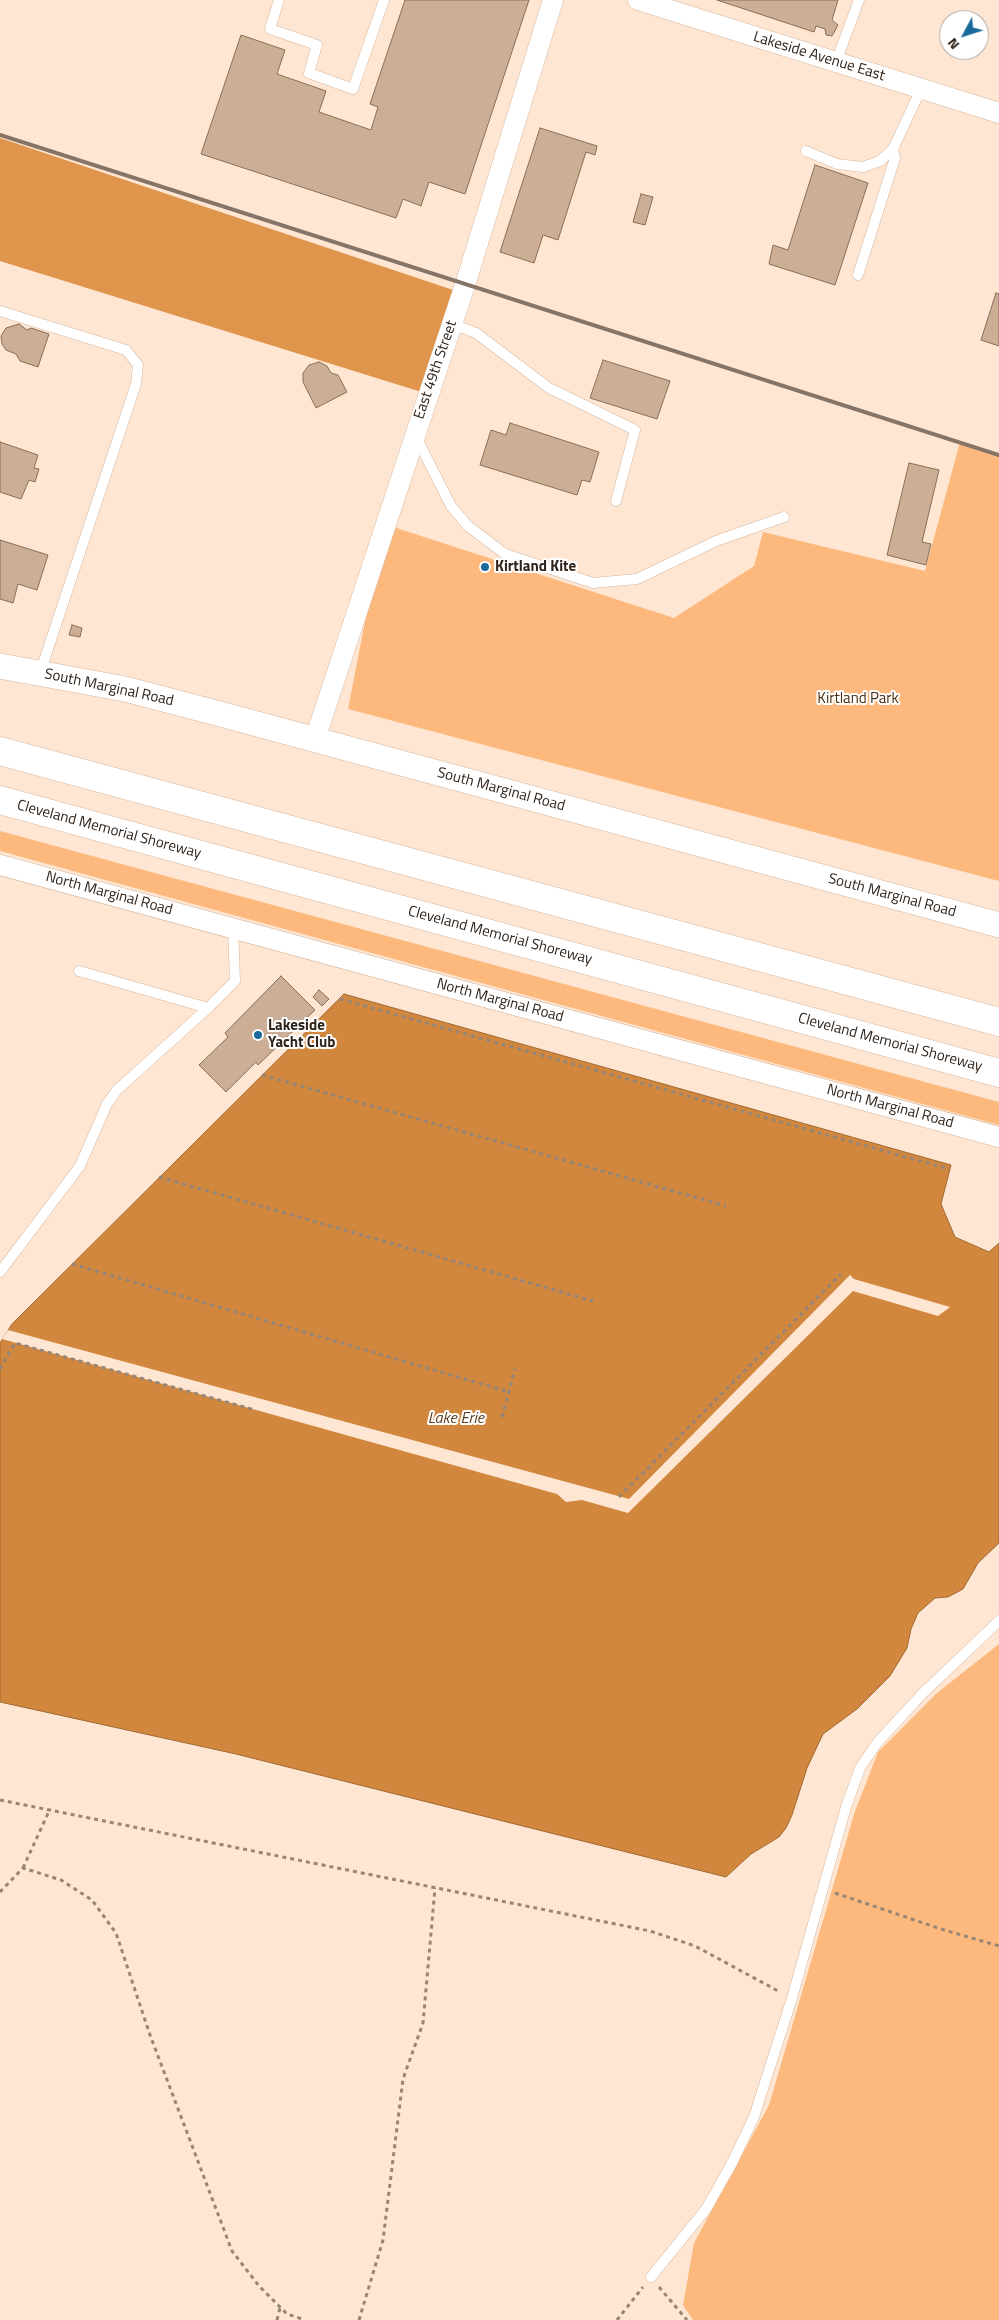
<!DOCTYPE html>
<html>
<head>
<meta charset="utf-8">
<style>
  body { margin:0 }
  #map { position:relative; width:999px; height:2320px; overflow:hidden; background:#ffe6d2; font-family:"Titillium Web",sans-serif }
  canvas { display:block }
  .north { position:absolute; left:939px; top:10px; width:50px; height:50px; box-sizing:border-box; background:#fff; border:1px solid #aca7a3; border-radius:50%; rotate:230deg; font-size:14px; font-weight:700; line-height:20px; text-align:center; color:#2f231a }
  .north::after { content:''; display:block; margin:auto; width:18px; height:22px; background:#1b6a9c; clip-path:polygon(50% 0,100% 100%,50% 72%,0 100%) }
</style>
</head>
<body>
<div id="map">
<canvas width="999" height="2320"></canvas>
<div class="north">N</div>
</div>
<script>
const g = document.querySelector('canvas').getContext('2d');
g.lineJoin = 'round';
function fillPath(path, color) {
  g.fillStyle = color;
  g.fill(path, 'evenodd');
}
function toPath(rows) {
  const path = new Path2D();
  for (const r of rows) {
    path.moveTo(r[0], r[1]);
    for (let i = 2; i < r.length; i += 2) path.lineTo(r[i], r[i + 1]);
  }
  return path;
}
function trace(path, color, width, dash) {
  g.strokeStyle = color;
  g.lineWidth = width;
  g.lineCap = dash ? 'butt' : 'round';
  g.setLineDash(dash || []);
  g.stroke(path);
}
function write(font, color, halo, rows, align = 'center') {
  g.font = font + ' "Titillium Web",sans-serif';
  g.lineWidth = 4;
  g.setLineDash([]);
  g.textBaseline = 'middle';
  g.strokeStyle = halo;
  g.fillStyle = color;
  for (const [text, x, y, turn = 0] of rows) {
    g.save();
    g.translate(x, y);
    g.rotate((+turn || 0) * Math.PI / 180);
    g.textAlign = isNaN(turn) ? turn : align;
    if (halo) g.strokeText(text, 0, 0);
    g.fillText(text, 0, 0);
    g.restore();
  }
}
const green = toPath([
  [960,442,999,455,999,881,348,709,384,524,674,618,754,566,763,532,925,571],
  [0,831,999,1102,999,1125,0,851],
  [999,1644,999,2320,693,2320,683,2305,694,2243,769,2105,855,1811,878,1752,937,1693]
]);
const forest = toPath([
  [0,138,462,293,428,394,0,261]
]);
const water = toPath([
  [344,994,951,1165,941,1204,955,1237,989,1252,999,1243,999,1543,978,1563,963,1589,948,1597,935,1598,918,1613,911,1629,907,1648,890,1676,857,1709,823,1734,807,1768,792,1815,786,1828,779,1837,751,1854,726,1877,236,1754,0,1702,0,1343,12,1324,344,994]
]);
const pier = toPath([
  [850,1275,854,1279,950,1307,938,1316,853,1291,628,1513,582,1500,566,1502,557,1494,2,1339,8,1330,629,1499]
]);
const building = toPath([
  [405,0,529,0,465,194,429,182,421,206,403,199,396,218,201,154,241,35,285,50,277,74,326,91,319,112,371,130,378,107,370,104,405,0],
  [717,0,838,0,832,20,838,25,832,36,826,35,825,29,816,26,814,32,717,0],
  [540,128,597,146,595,155,586,152,558,240,543,235,534,263,500,252,540,128],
  [815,165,868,183,835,285,769,264,773,245,788,250,815,165],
  [641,194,653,197,645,225,633,222,641,194],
  [996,293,999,294,999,346,981,340,996,293],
  [19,324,27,330,31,328,49,334,38,367,20,361,16,354,6,350,2,344,1,336,6,328,19,324],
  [603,360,670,381,657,419,590,398,603,360],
  [319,362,327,366,331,373,338,375,347,392,316,408,303,382,303,373,309,365,319,362],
  [510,423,599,452,590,482,582,480,577,495,480,465,491,430,506,435,510,423],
  [0,442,38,455,34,468,39,469,35,482,29,480,21,499,0,492,0,442],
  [909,463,939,470,922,542,931,544,926,565,887,555,909,463],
  [0,540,48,555,37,590,18,584,13,603,0,599,0,540],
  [72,625,82,628,80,637,69,635,72,625],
  [281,976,315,1010,258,1065,256,1062,226,1092,199,1065,228,1037,225,1033,281,976],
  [319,990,329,999,322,1006,313,997,319,990]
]);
const path = toPath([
  [340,999,949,1169],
  [262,1075,726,1206],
  [159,1177,593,1301],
  [72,1264,509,1392],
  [0,1369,15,1343,255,1410],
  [502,1417,515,1369],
  [619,1497,841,1274],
  [0,1800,650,1931,695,1946,780,1992],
  [23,1868,50,1809],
  [0,1892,23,1868,61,1880,92,1900,116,1933,150,2035,232,2251,259,2286,287,2314,305,2320],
  [835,1893,941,1929,999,1946],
  [659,2287,687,2320],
  [277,2320,280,2308],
  [359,2320,383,2240,403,2079,423,2023,435,1888],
  [617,2320,643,2287]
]);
const service = toPath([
  [279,0,270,29,317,45,309,73,353,89,384,0],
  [836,62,859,0],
  [806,151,837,164,863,167,880,161,893,149,921,89],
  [858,275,895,158,893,149],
  [0,311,126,350,138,365,136,384,40,673],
  [452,324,476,333,549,388,635,430,616,501],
  [416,437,451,506,468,526,505,554,593,583,637,579,716,541,784,517],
  [79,971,208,1008,235,981,233,928],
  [0,1272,80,1166,107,1104,117,1090,208,1008],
  [651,2277,706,2209,731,2165,754,2117,792,1998,846,1807,860,1768,877,1743,923,1693,999,1621]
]);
const minor = toPath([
  [638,0,999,113],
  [315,739,465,285,553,0],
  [0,865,999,1137]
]);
const tertiary = toPath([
  [0,666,125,689,224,715,999,925]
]);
const motorway = toPath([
  [0,751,999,1022],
  [0,800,999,1073]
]);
const rail = toPath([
  [0,135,999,455]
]);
const markers = [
  [485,567,5,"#1b6a9c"],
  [258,1035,5,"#1b6a9c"]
];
const streetNames = [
  ["Lakeside Avenue East",819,57,17],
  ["East 49th Street",436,370,-71],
  ["South Marginal Road",109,688,12],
  ["South Marginal Road",501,790,15],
  ["Cleveland Memorial Shoreway",109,830,15],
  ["North Marginal Road",109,894,15],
  ["South Marginal Road",892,896,15],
  ["Cleveland Memorial Shoreway",500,936,15],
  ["North Marginal Road",500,1001,15],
  ["Cleveland Memorial Shoreway",890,1043,15],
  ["North Marginal Road",890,1107,15]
];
const poiNames = [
  ["Kirtland Kite",495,567],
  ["Lakeside",268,1026],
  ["Yacht Club",268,1043]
];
const parkNames = [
  ["Kirtland Park",858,699]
];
const waterNames = [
  ["Lake Erie",456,1419]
];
fillPath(green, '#fdb97d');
fillPath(forest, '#e0954d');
fillPath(water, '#d1873e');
trace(water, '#a06933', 1);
fillPath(pier, '#ffe6d2');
fillPath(building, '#cbae95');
trace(building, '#896e57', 1);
trace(service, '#d5b79e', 11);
trace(minor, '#d5b79e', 21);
trace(tertiary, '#d5b79e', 26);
trace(motorway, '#d5b79e', 29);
trace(path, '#978576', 3, [4, 4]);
trace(service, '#fff', 10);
trace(minor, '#fff', 20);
trace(tertiary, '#fff', 25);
trace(motorway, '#fff', 28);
trace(rail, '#867467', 4);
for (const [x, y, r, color] of markers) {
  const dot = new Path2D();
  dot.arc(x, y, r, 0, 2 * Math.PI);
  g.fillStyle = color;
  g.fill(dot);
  trace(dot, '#fff', 2);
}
write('15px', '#2f231a', '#fff', streetNames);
write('bold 15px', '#2f231a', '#fff', poiNames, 'left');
write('15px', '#4b2c0e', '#fff', parkNames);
write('italic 16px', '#5c3c1e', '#fff', waterNames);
</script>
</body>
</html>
